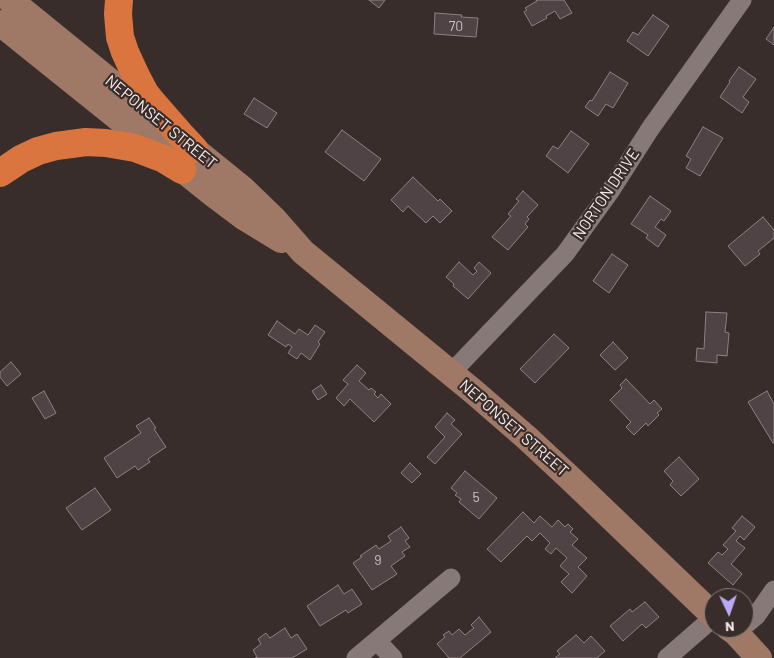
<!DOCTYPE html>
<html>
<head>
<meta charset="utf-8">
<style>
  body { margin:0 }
  #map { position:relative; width:774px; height:658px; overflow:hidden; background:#392d2b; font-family:Barlow,sans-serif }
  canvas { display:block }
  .north { position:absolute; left:704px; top:588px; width:50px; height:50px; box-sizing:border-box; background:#392d2b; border:1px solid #847977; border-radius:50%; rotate:177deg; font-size:14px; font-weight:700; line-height:20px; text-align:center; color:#f4ebea }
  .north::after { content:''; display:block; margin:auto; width:18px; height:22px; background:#baaaf6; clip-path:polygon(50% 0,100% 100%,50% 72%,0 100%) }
</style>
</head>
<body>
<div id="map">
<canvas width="774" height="658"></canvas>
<div class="north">N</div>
</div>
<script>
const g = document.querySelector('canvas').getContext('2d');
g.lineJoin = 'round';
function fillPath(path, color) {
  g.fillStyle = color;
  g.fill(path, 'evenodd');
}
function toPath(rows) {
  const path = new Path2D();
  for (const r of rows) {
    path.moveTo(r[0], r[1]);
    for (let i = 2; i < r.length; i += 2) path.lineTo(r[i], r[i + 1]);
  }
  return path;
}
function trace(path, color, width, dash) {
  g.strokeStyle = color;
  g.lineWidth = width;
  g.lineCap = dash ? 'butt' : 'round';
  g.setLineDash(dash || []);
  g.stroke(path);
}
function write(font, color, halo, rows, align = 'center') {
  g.font = font + ' Barlow,sans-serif';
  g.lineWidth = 4.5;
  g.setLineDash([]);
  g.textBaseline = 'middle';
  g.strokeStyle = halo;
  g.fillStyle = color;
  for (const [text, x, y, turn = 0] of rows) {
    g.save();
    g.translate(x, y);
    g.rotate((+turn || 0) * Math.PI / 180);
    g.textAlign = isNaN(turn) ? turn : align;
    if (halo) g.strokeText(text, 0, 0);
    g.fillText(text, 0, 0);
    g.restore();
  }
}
const building = toPath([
  [369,0,385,0,379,8,369,0],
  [536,0,564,0,572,13,560,19,555,11,546,16,547,18,532,26,524,12,527,10,525,8,537,1,536,0],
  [435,13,462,15,461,17,478,18,476,37,434,34,435,13],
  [653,15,669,26,648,56,627,41,633,32,638,35,653,15],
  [774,27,774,45,766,39,774,27],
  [739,67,756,79,743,97,749,102,742,113,720,97,730,82,729,81,739,67],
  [610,72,628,83,613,108,606,104,598,116,585,107,590,100,592,101,610,72],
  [254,98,277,113,267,128,244,114,254,98],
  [703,127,723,138,700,176,686,168,691,159,686,156,703,127],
  [342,130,381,159,364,181,325,152,342,130],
  [571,131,589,144,568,173,546,156,553,146,558,149,571,131],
  [413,177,438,201,440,199,452,211,440,223,433,216,426,223,408,206,403,212,391,200,413,177],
  [523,191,538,205,527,217,529,219,525,224,528,227,508,250,492,237,511,216,508,214,519,201,516,199,523,191],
  [650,196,671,211,664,221,661,219,655,227,666,235,658,247,646,238,648,235,631,224,650,196],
  [763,217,774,230,774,238,758,251,760,254,745,266,728,246,763,217],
  [612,254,628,265,609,293,593,281,612,254],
  [459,262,473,275,477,271,474,268,479,262,491,273,468,299,453,286,454,284,446,277,459,262],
  [706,312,727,313,725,332,729,333,727,356,717,355,717,363,696,361,697,348,704,349,706,312],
  [277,321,295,334,299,329,308,335,315,325,325,332,318,342,320,344,310,360,301,353,297,359,288,353,292,347,288,344,286,347,268,335,277,321],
  [554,334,569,348,535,383,520,369,554,334],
  [613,342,628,358,615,370,600,355,613,342],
  [11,362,21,374,7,386,0,377,0,372,11,362],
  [357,365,366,373,359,381,369,390,371,388,376,392,374,394,378,398,381,394,391,404,374,422,350,399,344,406,336,398,348,384,343,380,357,365],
  [626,379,650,404,654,400,662,409,657,413,659,415,648,426,646,423,634,435,626,427,631,422,610,400,622,388,620,385,626,379],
  [321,385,327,394,318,400,312,391,321,385],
  [44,391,56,413,45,419,32,398,44,391],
  [767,391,774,404,774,443,773,443,748,402,767,391],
  [447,413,455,420,451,424,462,434,435,464,427,457,445,437,435,427,447,413],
  [149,418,156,428,154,429,166,447,148,459,150,462,138,470,135,466,117,478,104,458,141,433,136,426,149,418],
  [679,457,699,479,681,496,670,485,673,481,664,471,679,457],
  [410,463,421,474,412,483,401,473,410,463],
  [465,471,497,498,479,519,459,502,461,499,455,495,457,493,451,488,465,471],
  [95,488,111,510,82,530,66,508,95,488],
  [523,512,534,523,540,516,552,527,558,520,565,527,568,524,573,529,570,532,578,539,572,545,587,558,578,567,587,576,572,593,561,582,569,574,560,566,567,558,556,548,551,554,545,549,550,543,540,533,532,541,527,536,501,562,487,549,523,512],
  [742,516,755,527,744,540,740,536,736,541,745,548,731,564,742,574,733,585,708,563,718,552,722,555,728,549,723,545,736,531,732,528,742,516],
  [401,527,409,538,405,541,410,547,402,552,405,556,391,566,397,574,372,590,353,563,362,557,360,556,376,545,379,549,391,541,388,536,401,527],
  [338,585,344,594,352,589,362,604,348,613,346,610,320,626,307,606,338,585],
  [645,602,659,617,646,628,642,624,623,641,610,626,630,609,632,612,645,602],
  [479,617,491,632,460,658,449,658,437,644,445,637,443,635,449,631,452,635,459,629,465,635,474,628,471,625,479,617],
  [285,628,291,638,297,634,307,649,292,658,255,658,257,657,253,650,261,644,258,639,266,633,270,638,285,628],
  [576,635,584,643,591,636,605,651,597,658,555,658,560,654,557,651,576,635]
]);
const street = toPath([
  [451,373,565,254,611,190,650,129,742,0],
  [744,626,756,616,774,590],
  [377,641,393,658],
  [356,658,451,578],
  [667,658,714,617]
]);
const secondary = toPath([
  [10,0,243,189,274,219,303,252,474,392,527,438,571,479,714,616],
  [0,23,213,194,245,218,281,240],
  [729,628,736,633,759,658]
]);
const highway = toPath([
  [119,0,118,14,120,37,125,52,136,76,145,93,152,102,180,134,194,149],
  [0,173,21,159,38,151,56,146,86,142,106,143,135,148,164,159,182,170]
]);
const numberNames = [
  ["70",456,26],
  ["5",476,497],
  ["9",378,560]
];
const streetNames = [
  ["NEPONSET STREET",161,122,39],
  ["NORTON DRIVE",606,194,-56],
  ["NEPONSET STREET",514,428,41]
];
fillPath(building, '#504345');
trace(building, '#8f8082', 1);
trace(street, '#877977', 19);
trace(secondary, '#a07866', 26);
trace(highway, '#da753f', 28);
write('14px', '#cbc1c1', null, numberNames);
write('16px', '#f4ebea', '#392d2b', streetNames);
</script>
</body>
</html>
